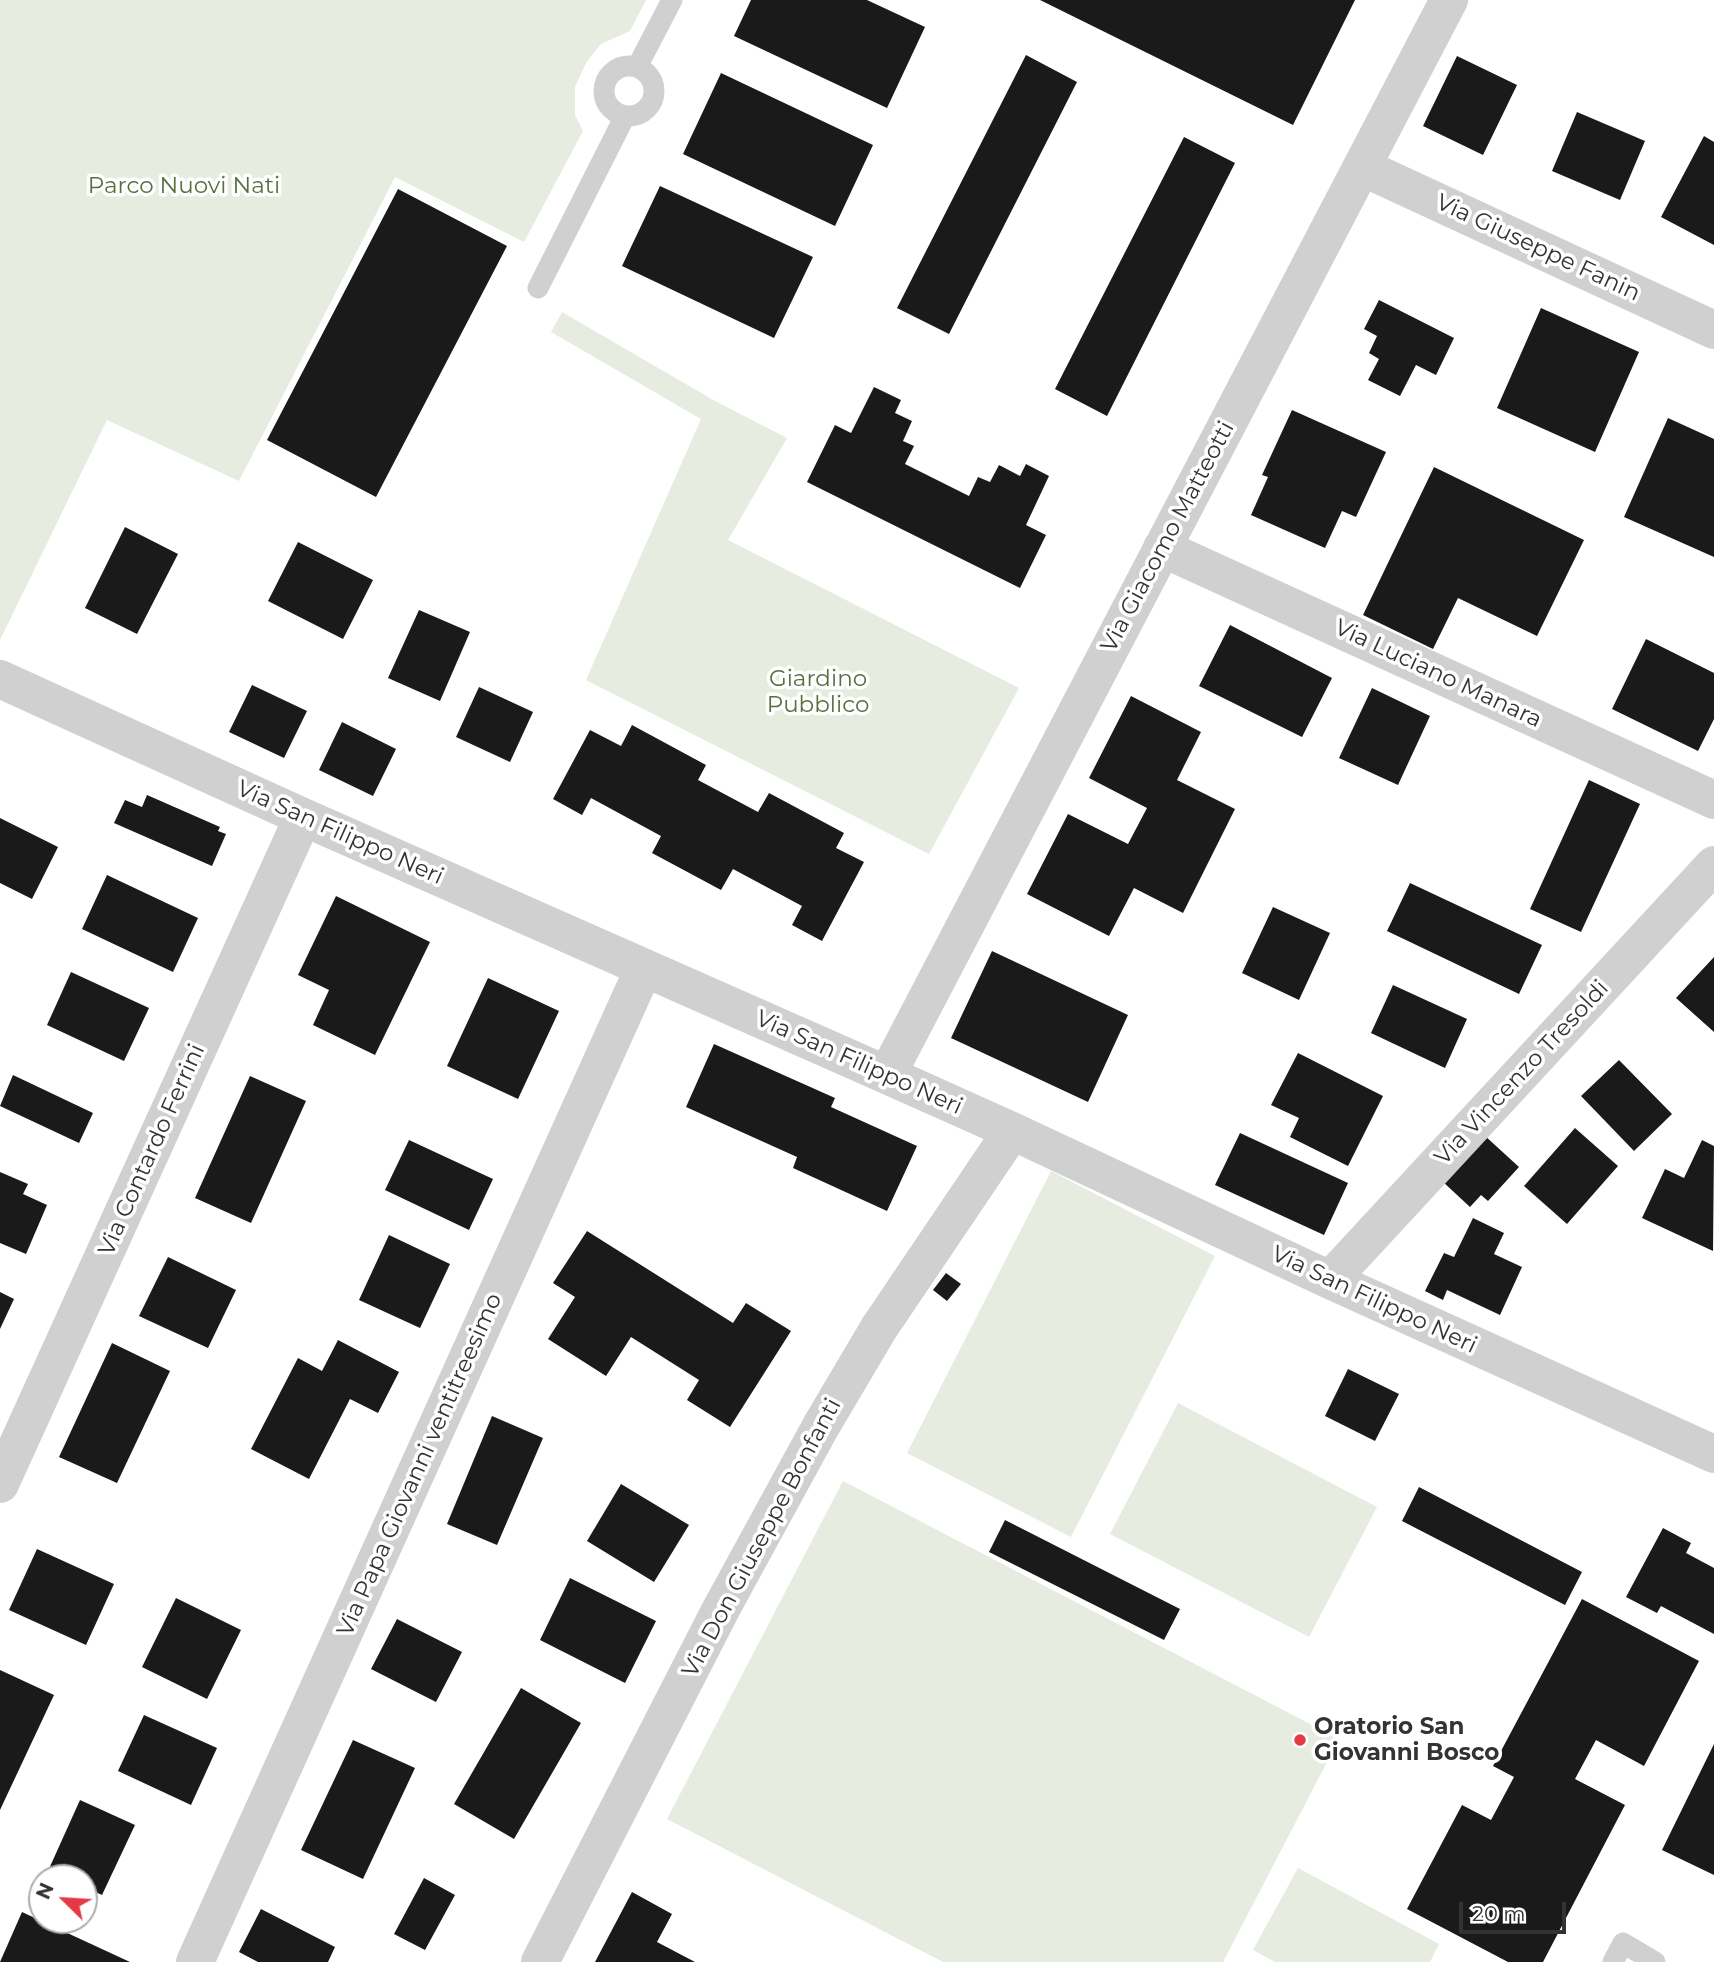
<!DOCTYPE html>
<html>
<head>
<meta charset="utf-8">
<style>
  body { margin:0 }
  #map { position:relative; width:1714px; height:1962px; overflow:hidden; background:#fff; font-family:Montserrat,sans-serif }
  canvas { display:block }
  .north { position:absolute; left:28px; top:1864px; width:70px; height:70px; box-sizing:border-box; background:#fff; border:2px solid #adadad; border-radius:50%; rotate:294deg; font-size:19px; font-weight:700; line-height:28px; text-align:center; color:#333 }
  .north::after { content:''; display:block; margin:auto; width:24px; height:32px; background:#e63946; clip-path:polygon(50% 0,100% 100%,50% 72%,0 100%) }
  .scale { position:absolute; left:1459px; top:1902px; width:107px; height:32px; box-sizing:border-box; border:4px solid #333; border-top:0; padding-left:9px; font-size:21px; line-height:24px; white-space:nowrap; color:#333; -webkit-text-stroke:5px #fff; paint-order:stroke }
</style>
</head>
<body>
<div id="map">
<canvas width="1714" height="1962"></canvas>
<div class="north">N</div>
<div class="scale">20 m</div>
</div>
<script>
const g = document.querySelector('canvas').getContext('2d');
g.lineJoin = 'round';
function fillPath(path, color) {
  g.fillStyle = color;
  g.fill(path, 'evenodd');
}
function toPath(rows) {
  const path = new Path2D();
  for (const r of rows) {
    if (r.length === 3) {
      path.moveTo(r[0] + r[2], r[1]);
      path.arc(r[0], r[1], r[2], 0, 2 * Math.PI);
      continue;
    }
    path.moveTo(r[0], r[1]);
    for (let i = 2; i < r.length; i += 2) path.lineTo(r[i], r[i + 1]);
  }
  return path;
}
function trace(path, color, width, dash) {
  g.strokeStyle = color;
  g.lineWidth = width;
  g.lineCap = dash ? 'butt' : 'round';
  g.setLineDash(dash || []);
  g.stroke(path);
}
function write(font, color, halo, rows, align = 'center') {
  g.font = font + ' Montserrat,sans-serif';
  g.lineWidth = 7;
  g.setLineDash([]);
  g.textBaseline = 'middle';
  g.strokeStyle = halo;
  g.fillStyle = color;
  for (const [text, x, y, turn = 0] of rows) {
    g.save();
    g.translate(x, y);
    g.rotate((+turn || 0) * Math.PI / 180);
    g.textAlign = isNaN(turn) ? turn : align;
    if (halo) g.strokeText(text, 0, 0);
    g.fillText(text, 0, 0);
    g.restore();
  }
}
const green = toPath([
  [0,0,646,0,630,31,601,44,586,63,575,87,575,115,583,131,524,242,395,177,239,481,107,420,0,640],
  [562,312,715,401,787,438,728,540,1019,688,929,854,586,680,701,419,551,332],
  [1051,1171,1215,1256,1071,1537,907,1453],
  [1178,1403,1377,1507,1309,1637,1110,1534],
  [843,1481,1339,1739,1223,1962,943,1962,667,1819],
  [1298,1868,1439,1944,1430,1962,1275,1962,1253,1950]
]);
const building = toPath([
  [751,0,867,0,925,27,887,108,734,36],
  [1040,0,1355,0,1293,125],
  [1026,55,1077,82,949,334,897,308],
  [1457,56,1517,85,1483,155,1423,126],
  [721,73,873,145,835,226,683,154],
  [1577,112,1645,141,1620,200,1552,171],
  [1704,136,1714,142,1714,245,1661,217],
  [1184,137,1235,163,1107,416,1055,389],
  [660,186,813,257,774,338,622,266],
  [398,189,507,246,376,497,267,440],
  [1379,300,1454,338,1436,375,1416,365,1400,396,1368,380,1379,359,1369,353,1377,336,1364,329],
  [1541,308,1639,352,1595,452,1497,408],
  [874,387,901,400,895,413,912,421,903,441,914,446,905,464,969,496,978,477,990,482,999,465,1020,476,1026,464,1049,476,1026,525,1046,535,1020,588,807,482,835,425,851,433],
  [1292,410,1386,452,1356,517,1342,511,1325,548,1251,515,1268,477,1262,475],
  [1668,418,1714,439,1714,557,1624,517],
  [1434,467,1584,540,1537,636,1458,598,1433,649,1363,615],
  [125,527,178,554,137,634,85,608],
  [298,542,373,580,343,639,268,601],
  [419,610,470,632,440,701,388,678],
  [1230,625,1332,678,1302,737,1199,686],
  [1646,639,1714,673,1714,719,1698,751,1612,709],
  [252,685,307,711,284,758,229,732],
  [479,687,533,712,510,762,456,737],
  [1372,688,1430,716,1398,785,1339,758],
  [1131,696,1201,732,1177,780,1235,809,1183,913,1134,888,1109,936,1027,894,1068,814,1128,844,1147,808,1089,778],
  [342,722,396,749,373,796,319,770],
  [632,725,706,765,698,780,758,812,769,793,844,833,836,848,864,862,822,941,792,925,802,906,733,869,721,890,652,853,661,836,591,798,582,815,553,799,590,730,621,746],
  [1589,780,1640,804,1581,932,1530,909],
  [147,795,220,827,218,831,226,834,212,866,114,823,125,800,142,807],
  [0,818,58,847,32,899,0,883],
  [107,875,198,918,173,972,82,929],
  [1410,883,1542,945,1519,994,1387,931],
  [336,896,430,942,375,1055,313,1025,329,990,298,975],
  [1273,907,1330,933,1299,1000,1242,973],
  [992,951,1128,1015,1088,1102,951,1038],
  [1714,957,1714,1032,1676,998],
  [71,972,149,1008,124,1061,47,1025],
  [488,978,559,1011,518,1099,447,1066],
  [1393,985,1467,1019,1445,1068,1371,1033],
  [714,1044,835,1098,831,1107,917,1146,887,1211,793,1168,797,1157,686,1107],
  [1298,1053,1383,1096,1348,1166,1290,1137,1299,1118,1271,1105],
  [1619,1060,1672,1114,1634,1151,1581,1096],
  [13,1075,93,1113,79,1143,0,1106],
  [250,1076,306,1101,251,1223,195,1198],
  [1575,1128,1618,1166,1567,1224,1524,1186],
  [1240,1133,1348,1183,1324,1235,1215,1185],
  [1484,1135,1519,1167,1488,1201,1481,1195,1470,1207,1442,1181],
  [409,1140,493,1179,469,1230,385,1190],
  [1702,1140,1714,1146,1713,1251,1642,1218,1665,1169,1684,1178],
  [0,1172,28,1184,23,1194,47,1205,26,1254,0,1243],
  [1473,1218,1504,1233,1494,1254,1522,1267,1500,1315,1447,1290,1443,1300,1425,1291,1444,1253,1454,1257],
  [587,1231,733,1323,746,1303,791,1331,730,1427,687,1400,699,1380,631,1337,606,1376,548,1339,575,1297,553,1283],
  [389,1235,450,1264,420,1328,359,1300],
  [168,1257,236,1290,208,1348,139,1316],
  [946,1273,961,1284,947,1301,933,1290],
  [0,1292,14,1299,0,1329],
  [338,1340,399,1372,378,1413,350,1399,309,1479,251,1449,298,1358,322,1371],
  [112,1343,170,1371,117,1483,59,1457],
  [1348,1369,1399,1394,1375,1441,1325,1416],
  [492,1416,543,1438,497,1545,447,1524],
  [621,1484,689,1525,654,1582,587,1541],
  [1419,1487,1582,1572,1565,1605,1402,1521],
  [1005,1520,1180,1609,1164,1640,989,1552],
  [1663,1528,1691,1543,1686,1553,1714,1568,1714,1634,1661,1606,1657,1613,1626,1597],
  [37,1549,114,1584,86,1645,9,1610],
  [570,1578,656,1621,625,1683,540,1640],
  [176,1598,241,1630,207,1699,142,1667],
  [1582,1599,1699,1661,1644,1766,1596,1740,1575,1779,1625,1805,1543,1962,1508,1962,1407,1909,1462,1805,1491,1820,1514,1777,1493,1766],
  [397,1619,462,1652,436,1702,371,1669],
  [0,1670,54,1695,0,1810],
  [521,1688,581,1723,514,1839,454,1804],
  [144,1715,217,1748,191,1805,118,1771],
  [353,1740,415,1768,363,1879,301,1850],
  [1714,1744,1714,1875,1662,1850],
  [80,1800,135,1825,102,1895,84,1887,84,1878,64,1878,48,1871],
  [424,1878,455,1895,425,1950,394,1934],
  [632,1892,672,1914,657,1942,695,1962,595,1962],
  [261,1909,335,1947,328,1962,258,1962,239,1952],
  [22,1912,130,1962,0,1962]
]);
const lane = toPath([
  [629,91,25],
  [637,67,672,0],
  [538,288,625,116],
  [1613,1962,1623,1943,1655,1962]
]);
const street = toPath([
  [1362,167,1714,330],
  [1162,548,1714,800],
  [0,679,303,817,887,1075,1012,1131,1330,1280,1714,1454],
  [887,1075,1449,0],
  [1330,1280,1714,865],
  [0,1484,303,817],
  [195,1962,644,968],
  [540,1962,721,1609,821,1426,879,1328,1012,1131]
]);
const markers = [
  [1300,1740,7,"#e63946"]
];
const parkNames = [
  ["Parco Nuovi Nati",184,186],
  ["Giardino",818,679],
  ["Pubblico",818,705]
];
const streetNames = [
  ["Via Giuseppe Fanin",1538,248,25],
  ["Via Giacomo Matteotti",1168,537,-62],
  ["Via Luciano Manara",1438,674,25],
  ["Via San Filippo Neri",340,833,24],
  ["Via San Filippo Neri",859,1063,24],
  ["Via Vincenzo Tresoldi",1522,1073,-47],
  ["Via Contardo Ferrini",152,1150,-66],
  ["Via San Filippo Neri",1374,1300,25],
  ["Via Papa Giovanni ventitreesimo",420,1465,-66],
  ["Via Don Giuseppe Bonfanti",762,1538,-62]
];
const poiNames = [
  ["Oratorio San",1314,1727],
  ["Giovanni Bosco",1314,1753]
];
fillPath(green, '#e6ecdf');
fillPath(building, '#1a1a1a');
trace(lane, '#d0d0d0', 21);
trace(street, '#d0d0d0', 38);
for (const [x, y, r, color] of markers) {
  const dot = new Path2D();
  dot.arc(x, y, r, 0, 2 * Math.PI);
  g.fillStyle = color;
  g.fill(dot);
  trace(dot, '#fff', 2.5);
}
write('23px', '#56703f', '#fff', parkNames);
write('23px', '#333', '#fff', streetNames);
write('bold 23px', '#333', '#fff', poiNames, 'left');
</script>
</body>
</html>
